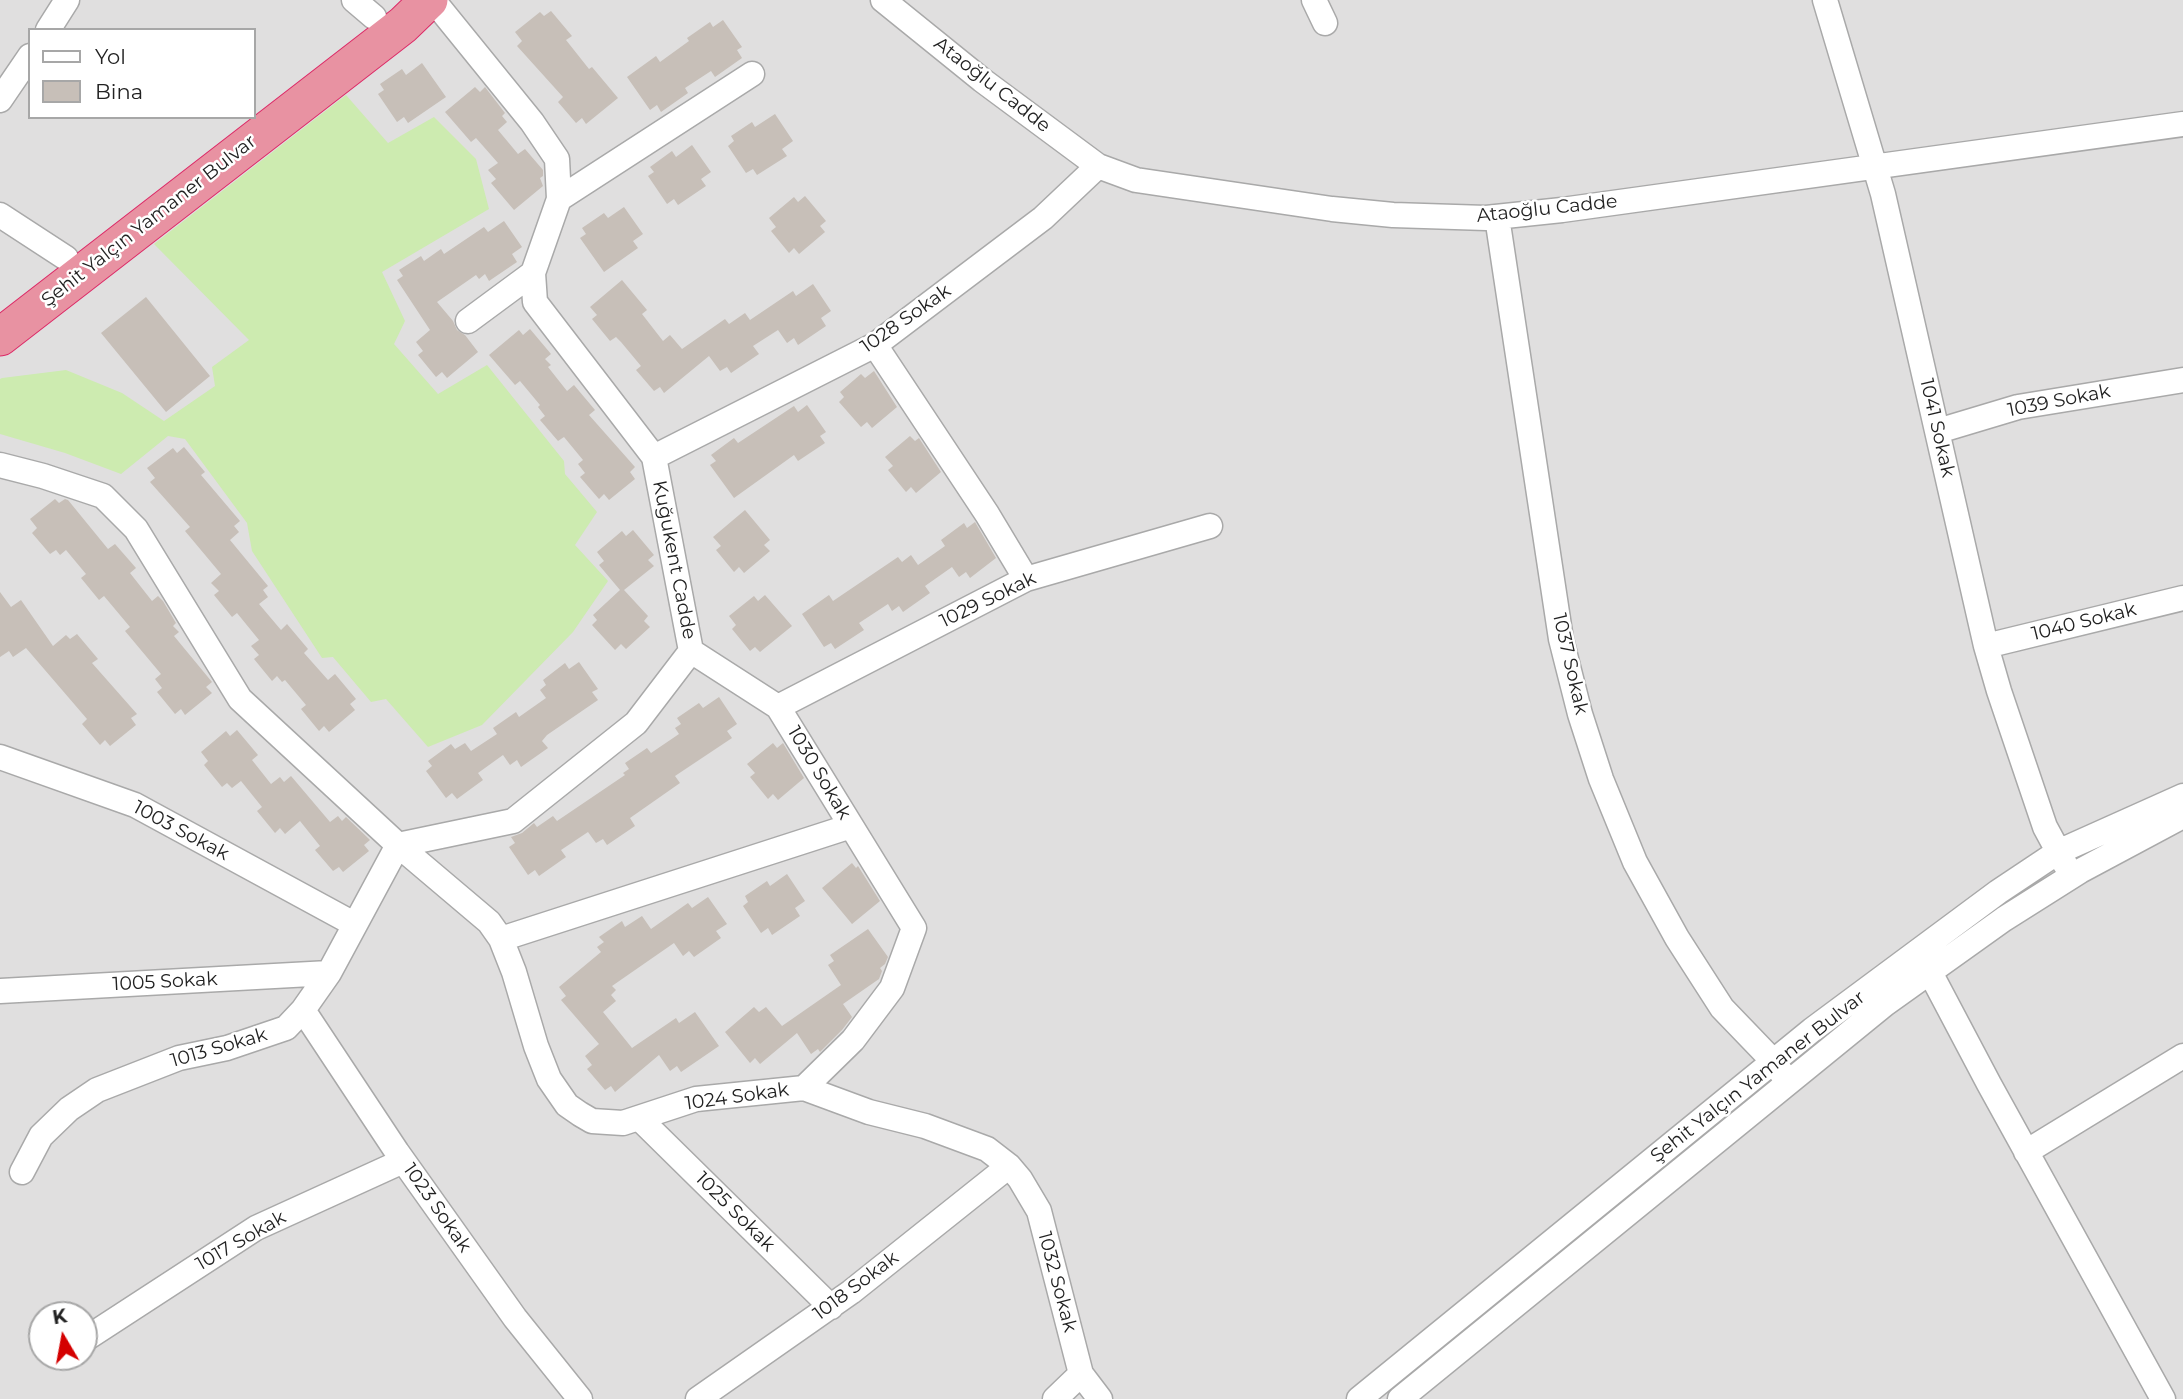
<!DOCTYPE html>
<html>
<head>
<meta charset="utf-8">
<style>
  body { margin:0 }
  #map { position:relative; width:2183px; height:1399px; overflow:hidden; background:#f2efe9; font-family:Montserrat,sans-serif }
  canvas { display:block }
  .legend { position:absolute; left:28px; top:28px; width:228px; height:91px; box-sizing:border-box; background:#fff; border:2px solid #a7a7a7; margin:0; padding:9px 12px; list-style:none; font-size:21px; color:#222 }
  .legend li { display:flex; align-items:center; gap:14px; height:35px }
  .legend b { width:35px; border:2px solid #a7a7a7 }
  .north { position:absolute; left:28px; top:1301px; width:70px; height:70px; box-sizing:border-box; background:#fff; border:2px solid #a7a7a7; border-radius:50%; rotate:350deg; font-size:19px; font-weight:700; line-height:28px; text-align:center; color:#222 }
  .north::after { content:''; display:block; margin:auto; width:24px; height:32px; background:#d40000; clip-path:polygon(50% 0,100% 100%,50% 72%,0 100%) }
</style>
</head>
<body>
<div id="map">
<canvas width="2183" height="1399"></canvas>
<ul class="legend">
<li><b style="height:9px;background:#fff"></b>Yol</li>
<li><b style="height:19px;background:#c7bfb8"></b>Bina</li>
</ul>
<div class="north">K</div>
</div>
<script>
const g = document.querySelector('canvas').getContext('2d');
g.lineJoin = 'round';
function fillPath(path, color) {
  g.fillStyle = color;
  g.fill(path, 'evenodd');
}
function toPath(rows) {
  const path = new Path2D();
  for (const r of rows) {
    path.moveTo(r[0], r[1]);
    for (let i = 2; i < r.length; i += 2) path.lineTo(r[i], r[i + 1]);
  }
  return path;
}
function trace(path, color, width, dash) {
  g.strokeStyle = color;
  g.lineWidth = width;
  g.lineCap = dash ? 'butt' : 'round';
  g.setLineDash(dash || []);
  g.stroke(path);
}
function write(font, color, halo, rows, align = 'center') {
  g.font = font + ' Montserrat,sans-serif';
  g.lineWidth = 5;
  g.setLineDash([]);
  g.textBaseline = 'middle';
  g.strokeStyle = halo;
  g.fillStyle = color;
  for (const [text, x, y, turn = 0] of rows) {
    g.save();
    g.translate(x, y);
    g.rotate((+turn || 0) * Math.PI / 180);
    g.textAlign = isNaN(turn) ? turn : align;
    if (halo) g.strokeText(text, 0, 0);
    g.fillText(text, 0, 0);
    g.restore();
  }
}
const residential = toPath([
  [0,0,2183,0,2183,1399,0,1399],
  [30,30,254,30,254,117,30,117],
  [42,1315,84,1315,84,1357,42,1357]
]);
const grass = toPath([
  [346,95,388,143,434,117,476,159,489,209,382,272,405,321,394,344,438,394,487,365,564,461,565,474,597,512,575,545,608,581,573,632,482,725,428,747,386,699,371,702,333,657,322,658,252,551,247,523,185,439,168,436,121,474,65,453,0,434,0,379,2,378,66,370,122,393,164,421,215,386,212,367,249,340,154,244]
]);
const building = toPath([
  [551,11,572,36,566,40,589,69,592,67,618,98,586,124,582,118,576,123,558,102,563,97,517,46,522,41,515,32,540,12,544,16],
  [723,20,742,47,737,50,742,58,715,77,711,71,685,88,688,93,661,112,657,105,650,110,627,77,656,56,660,62,689,41,687,38,710,22,713,27],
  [422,63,446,97,408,123,404,117,397,122,378,94,384,90,380,84,402,69,406,75],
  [475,87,480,92,485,87,505,113,502,116,507,122,498,130,518,154,525,149,543,170,543,176,540,178,543,186,514,210,491,183,496,179,488,170,498,163,476,138,471,142,445,112],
  [775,114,793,141,782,149,787,156,757,175,753,169,746,173,728,146,734,141,731,136,752,122,755,127],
  [692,145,711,172,701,179,706,186,678,205,674,199,667,204,648,176,654,172,650,167,672,151,676,157],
  [805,196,826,221,820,226,825,232,799,254,794,248,789,253,771,231,776,227,769,218,794,197,798,202],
  [624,207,643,234,633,241,638,248,604,272,580,238,586,234,582,228,604,213,608,218],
  [504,221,522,247,512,254,517,262,489,281,485,274,479,279,476,275,437,302,453,321,457,330,465,335,478,352,447,378,442,372,436,377,418,355,423,351,416,342,430,330,397,280,403,276,399,270,421,256,424,261,441,249,444,254,484,227,488,232],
  [622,280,647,310,642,314,663,341,670,335,682,349,725,319,729,324,745,313,750,320,793,291,796,296,813,284,831,311,821,318,826,326,798,345,794,338,787,343,778,330,753,346,759,354,731,373,727,367,720,371,709,356,664,393,660,387,654,391,636,370,641,366,621,342,616,337,610,341,592,319,597,315,590,307],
  [146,297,210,376,166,412,101,333],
  [530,329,551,354,545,359,551,365,548,367,567,391,574,385,595,410,589,415,635,467,630,472,635,479,609,500,604,494,599,499,580,477,585,473,578,464,583,460,564,437,558,441,540,420,545,416,538,407,540,405,520,381,515,385,489,355,519,330,523,335],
  [874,371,897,407,872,428,867,422,861,427,839,402,844,397,840,392,861,374,865,378],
  [807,405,826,432,820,436,825,443,798,461,794,455,734,498,710,465,716,461,711,455,734,438,738,443,794,406,798,412],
  [910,436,915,441,919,438,941,472,916,493,911,487,906,492,888,470,893,466,885,457],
  [184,447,205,472,201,475,240,521,234,526,239,532,230,540,268,586,263,590,268,597,259,604,281,630,287,624,308,649,304,653,328,680,335,674,356,699,350,704,355,710,329,732,324,726,319,731,301,709,306,705,285,680,282,682,277,676,272,681,254,659,259,655,251,646,259,640,237,613,232,617,214,595,219,591,211,583,221,574,185,531,190,527,150,482,155,478,147,468,173,448,177,453],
  [55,499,59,503,65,499,68,500,108,549,115,544,136,568,130,573,152,601,158,596,163,601,176,623,173,626,179,632,174,636,212,682,206,687,212,693,185,715,181,709,175,714,157,692,162,688,155,679,161,674,125,631,130,627,104,596,99,600,81,578,86,574,66,550,60,555,56,550,50,554,32,533,37,528,30,519],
  [745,510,770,540,764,545,770,551,744,573,739,567,734,572,716,550,721,546,713,537],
  [975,522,996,558,970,578,966,572,959,577,952,567,925,586,930,593,903,612,899,606,892,611,888,604,859,623,864,630,835,649,831,643,824,647,802,614,829,595,833,601,898,557,902,562,911,555,918,565,945,546,941,540,964,523,967,528],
  [633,530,654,555,648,560,654,566,624,590,648,616,644,621,650,627,626,649,621,644,615,650,592,625,597,620,593,615,620,590,599,565,604,561,597,552,622,531,626,536],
  [0,592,11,607,21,600,53,646,66,635,70,639,77,634,98,659,92,663,137,714,131,718,136,725,110,746,105,740,100,745,82,724,87,719,26,648,13,657,9,651,0,657],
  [765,595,792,626,760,652,755,647,750,651,732,629,736,625,729,616,754,596,758,601],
  [579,662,598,689,592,692,598,700,547,735,542,741,548,748,521,767,517,760,510,765,503,755,478,773,483,780,457,799,452,793,446,798,426,771,432,766,428,761,451,744,455,749,465,743,471,751,497,734,493,728,516,712,519,717,546,698,540,690,546,685,543,680,565,663,569,669],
  [719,697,737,724,727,731,732,738,675,776,680,783,630,818,635,826,607,845,603,839,596,843,588,832,561,850,566,857,539,876,535,870,528,875,509,847,515,843,511,837,522,833,534,823,537,827,553,816,557,821,625,775,623,773,629,769,625,763,647,748,651,753,679,734,675,728,681,724,677,718,699,703,703,708],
  [237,730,258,755,252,760,271,784,280,777,284,782,291,776,330,822,338,816,342,821,346,817,368,838,370,840,364,845,369,851,343,872,339,867,333,871,315,850,320,846,300,821,285,834,280,828,275,833,257,811,262,807,241,781,232,788,227,783,222,787,204,765,208,761,201,752,226,731,230,736],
  [773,743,777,748,783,743,804,778,778,800,773,794,768,799,750,777,755,773,747,764],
  [852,863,856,868,858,866,880,901,852,924,822,888],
  [787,874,805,901,795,908,800,916,772,935,768,928,761,933,743,906,748,902,745,896,767,881,770,886],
  [708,897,727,924,716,931,721,938,694,957,689,951,683,956,674,943,612,986,616,990,611,995,616,1001,603,1012,632,1048,676,1018,679,1023,695,1012,719,1046,681,1072,677,1066,670,1071,659,1055,615,1092,611,1086,605,1090,587,1069,592,1065,585,1056,599,1044,561,1000,566,996,559,987,601,952,597,947,604,942,599,937,622,921,625,927,642,916,651,929,688,903,692,908],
  [868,929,888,957,885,964,880,968,882,971,879,979,843,1004,852,1017,842,1030,820,1052,818,1049,811,1054,797,1033,760,1064,755,1058,750,1063,725,1032,754,1007,759,1012,766,1007,782,1026,841,985,828,965,834,961,830,955]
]);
const minor = toPath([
  [354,0,374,17],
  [883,0,982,80,1098,166,1136,180,1332,209,1393,215,1486,218,1562,210,2183,124],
  [1314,0,1325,23],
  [1825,0,1883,194,1986,646,1999,691,2045,827,2065,864],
  [48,30,67,0],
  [0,100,30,56],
  [559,199,752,74],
  [0,215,66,258],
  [1497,217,1561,639,1580,714,1601,779,1635,862,1677,938,1722,1008,1774,1062,1783,1075],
  [468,321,533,273],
  [875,345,987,514,1026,579],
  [1938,431,2018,407,2183,380],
  [654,457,875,345,1043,218,1098,166],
  [0,465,43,476,103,496,136,529,240,699,398,845,513,821,636,723,691,651,654,457,535,302,533,273,559,199,557,159,532,122,433,0],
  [1986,646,2183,598],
  [691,651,778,707,914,928,892,988,853,1040,804,1088],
  [778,707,1026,579,1210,526],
  [0,757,135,805,354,924],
  [501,939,851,826],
  [1923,959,1989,1084,2163,1399],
  [0,991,329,973],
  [303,1010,397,1152,515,1318,580,1399],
  [639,1118,831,1307],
  [2026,1152,2183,1056],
  [22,1172,41,1136,69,1109,97,1090,179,1058,227,1048,286,1028,303,1010,329,973,398,845,489,922,501,939,514,972,536,1046,549,1079,567,1105,580,1114,592,1121,623,1123,696,1099,804,1088,869,1112,925,1126,987,1149,1009,1166,1020,1179,1039,1211,1081,1374,1100,1399],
  [87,1338,256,1228,403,1161],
  [698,1399,851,1292,1009,1166],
  [1055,1399,1081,1374],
  [1359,1399,1812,1030,1998,892,2058,852,2183,796],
  [1400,1399,1885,1004,2004,919,2080,871,2183,816]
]);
const highway = toPath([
  [0,337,403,25,429,0]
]);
const streetNames = [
  ["Ataoğlu Cadde",992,85,38],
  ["Ataoğlu Cadde",1547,209,-6],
  ["Şehit Yalçın Yamaner Bulvar",149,221,-38],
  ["1028 Sokak",906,319,-35],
  ["1039 Sokak",2059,401,-11],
  ["1041 Sokak",1937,428,77],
  ["Kuğukent Cadde",674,560,79],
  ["1029 Sokak",988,600,-26],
  ["1040 Sokak",2084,622,-14],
  ["1037 Sokak",1570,664,77],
  ["1030 Sokak",819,773,59],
  ["1003 Sokak",181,831,28],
  ["1005 Sokak",165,982,-3],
  ["1013 Sokak",219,1048,-16],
  ["Şehit Yalçın Yamaner Bulvar",1758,1077,-38],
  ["1024 Sokak",737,1097,-8],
  ["1023 Sokak",437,1208,55],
  ["1025 Sokak",735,1212,45],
  ["1017 Sokak",241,1241,-30],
  ["1032 Sokak",1057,1282,75],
  ["1018 Sokak",856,1286,-37]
];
fillPath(residential, '#e0dfdf');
fillPath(grass, '#cdebb0');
fillPath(building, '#c7bfb8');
trace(minor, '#a9a9a9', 27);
trace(highway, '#dc2a67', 39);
trace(minor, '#fff', 24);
trace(highway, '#e892a2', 37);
write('19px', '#222', '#fff', streetNames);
</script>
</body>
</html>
